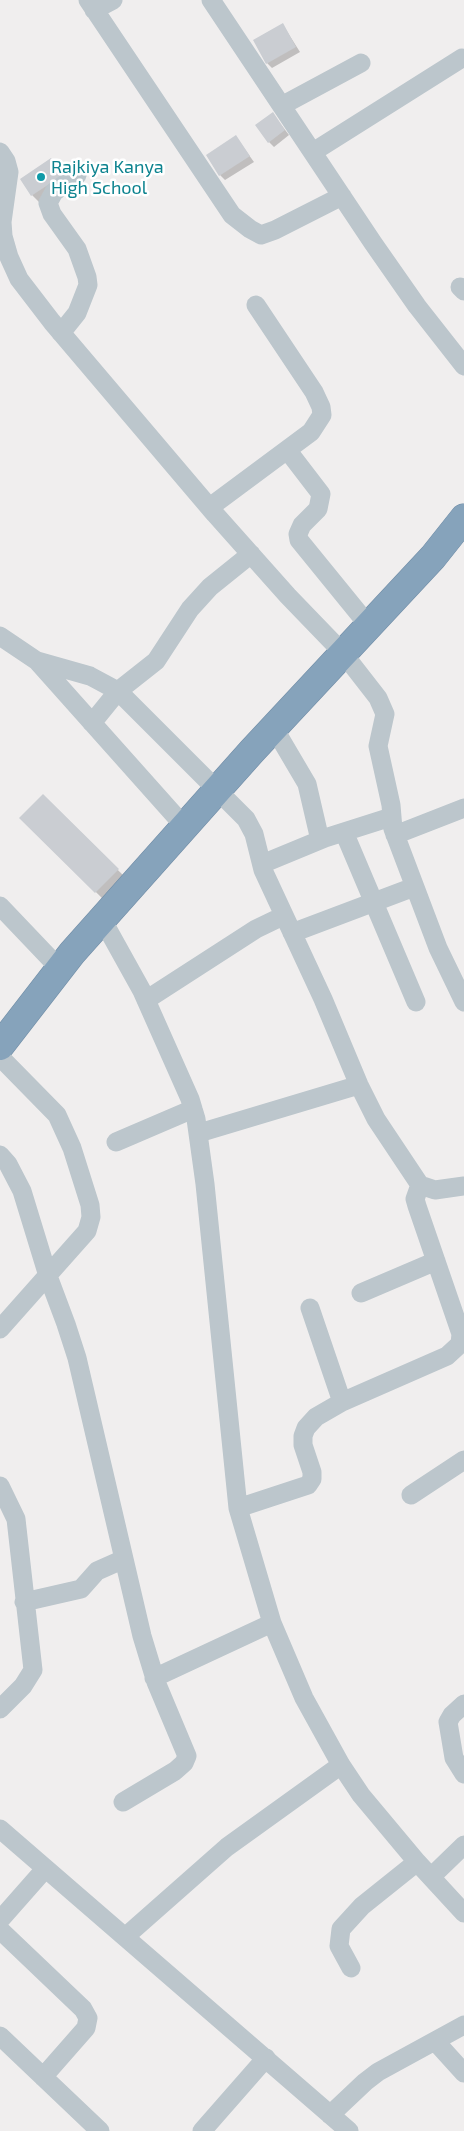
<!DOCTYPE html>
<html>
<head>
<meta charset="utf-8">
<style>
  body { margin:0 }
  canvas { display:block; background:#f0eeee }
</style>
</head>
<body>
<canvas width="464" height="2131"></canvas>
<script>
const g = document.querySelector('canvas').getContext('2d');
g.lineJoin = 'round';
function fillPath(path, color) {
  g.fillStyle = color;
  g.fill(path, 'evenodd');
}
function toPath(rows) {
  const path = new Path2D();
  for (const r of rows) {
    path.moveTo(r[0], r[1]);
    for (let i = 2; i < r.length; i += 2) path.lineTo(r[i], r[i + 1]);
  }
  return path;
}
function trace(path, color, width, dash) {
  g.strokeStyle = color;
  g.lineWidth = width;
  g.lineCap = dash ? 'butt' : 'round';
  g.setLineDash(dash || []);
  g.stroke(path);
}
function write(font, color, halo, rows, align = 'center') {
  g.font = font + ' "Exo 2",sans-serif';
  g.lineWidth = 5;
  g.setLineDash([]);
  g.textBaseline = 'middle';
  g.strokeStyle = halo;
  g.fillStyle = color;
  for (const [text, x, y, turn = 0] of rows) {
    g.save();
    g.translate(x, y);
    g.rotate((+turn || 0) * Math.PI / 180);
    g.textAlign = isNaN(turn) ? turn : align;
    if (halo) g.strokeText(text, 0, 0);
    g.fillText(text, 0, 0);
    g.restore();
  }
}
const shadow = toPath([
  [283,25,300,52,272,68,267,63],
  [273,114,289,135,274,147,269,142],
  [236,137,254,162,225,180,220,175],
  [51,160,71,185,42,205,32,195],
  [43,796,128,880,106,902,21,818]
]);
const building = toPath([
  [283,23,296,47,266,64,253,40],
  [273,112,285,130,268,143,255,125],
  [236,135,250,156,219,176,206,155],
  [51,158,63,175,31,196,20,179],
  [43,794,119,869,95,893,19,818]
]);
const minor = toPath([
  [88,0,232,215,250,229,261,235,275,230,342,196],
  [211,0,373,243,417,306,464,366],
  [94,10,113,0],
  [283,105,361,63],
  [0,152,6,161,9,172,2,222,3,236,9,257,19,279,52,322,215,514,288,596,343,653,378,698,385,714,378,746,391,805,393,829,438,948,464,1002],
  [313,152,462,58],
  [460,287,464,291],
  [61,333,77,313,88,285,87,277,77,249,52,214,48,203,54,192,77,175],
  [288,451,321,494,318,509,302,525,298,534,299,540,369,626],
  [210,507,311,432,322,415,321,407,314,392,256,305],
  [0,636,37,661,90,676,118,691,246,819,254,834,263,870,323,999,359,1085,376,1119,420,1185,435,1190,464,1186],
  [37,661,185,827],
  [92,723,118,691,156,661,190,609,210,587,251,554],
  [274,728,307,784,320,840],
  [344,832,416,1002],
  [395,835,464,808],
  [262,864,325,838,391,817],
  [0,906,60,969],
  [102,919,142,991,190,1099,196,1119,205,1184,238,1508,272,1623,304,1698,341,1765,361,1795,417,1862,464,1913],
  [292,933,414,887],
  [146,1000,256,929,283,916],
  [0,1057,57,1115,72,1148,90,1205,91,1217,87,1231,0,1329],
  [199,1133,359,1085],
  [116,1142,193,1109],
  [0,1155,8,1164,22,1191,48,1276,66,1324,77,1358,142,1636,156,1682,187,1756,184,1763,175,1771,123,1802],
  [361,1293,436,1261],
  [310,1308,342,1402],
  [0,1486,16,1519,33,1670,23,1686,0,1709],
  [411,1495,464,1460],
  [238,1508,308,1485,312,1479,312,1472,303,1445,303,1436,306,1428,316,1417,342,1402,447,1356,460,1344,461,1334,417,1206,415,1199,420,1185],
  [24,1602,81,1589,97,1571,124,1559],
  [154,1678,272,1623],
  [464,1704,452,1715,448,1722,454,1758,464,1774],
  [0,1829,349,2131],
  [431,1877,464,1845],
  [0,1920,45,1869],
  [0,1930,83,2009,88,2018,86,2028,43,2077],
  [125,1937,227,1847,341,1765],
  [351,1968,339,1946,341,1929,362,1906,417,1862],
  [0,2036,100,2131],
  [435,2041,464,2073],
  [330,2115,365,2082,378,2072,464,2025],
  [202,2131,266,2058]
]);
const highway = toPath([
  [0,1046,72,953,252,751,433,557,464,518]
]);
const markers = [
  [41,177,5,"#0f9aa8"]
];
const cultureNames = [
  ["Rajkiya Kanya",51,167],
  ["High School",51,188]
];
fillPath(shadow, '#0003');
fillPath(building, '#cacdd2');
trace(highway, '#728ea7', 29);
trace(minor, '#bcc6cc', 19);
trace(highway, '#86a3bb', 28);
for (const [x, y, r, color] of markers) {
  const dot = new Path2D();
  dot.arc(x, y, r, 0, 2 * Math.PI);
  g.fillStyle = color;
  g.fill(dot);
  trace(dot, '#fff', 2);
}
write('18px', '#0d838f', '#fff', cultureNames, 'left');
</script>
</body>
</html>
